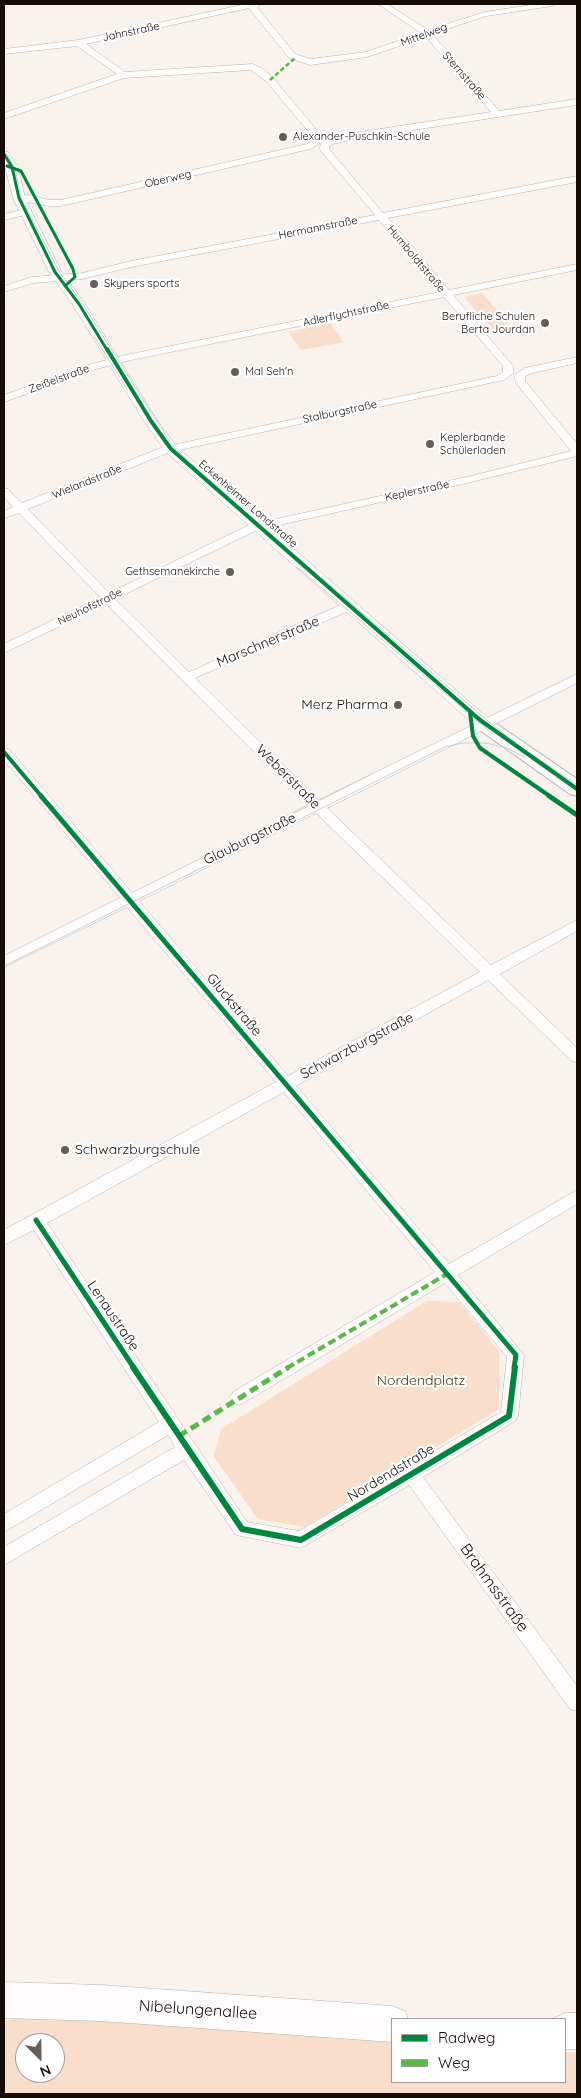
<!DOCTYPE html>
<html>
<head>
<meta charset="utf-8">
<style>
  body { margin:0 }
  #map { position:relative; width:581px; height:2098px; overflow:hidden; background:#faf2ed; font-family:Quicksand,sans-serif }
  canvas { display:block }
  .frame { position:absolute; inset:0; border:5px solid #180d06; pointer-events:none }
  .legend { position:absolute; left:391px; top:2018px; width:175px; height:65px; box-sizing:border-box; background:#fff; border:1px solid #a39e9b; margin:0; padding:6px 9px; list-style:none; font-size:15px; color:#180d06 }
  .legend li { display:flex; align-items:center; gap:10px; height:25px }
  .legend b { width:25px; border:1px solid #a39e9b }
  .north { position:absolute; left:15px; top:2033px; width:50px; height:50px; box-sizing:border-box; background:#fff; border:1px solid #a39e9b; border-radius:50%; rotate:157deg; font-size:14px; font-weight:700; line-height:20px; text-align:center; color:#180d06 }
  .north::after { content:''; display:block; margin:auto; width:18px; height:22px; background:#675d57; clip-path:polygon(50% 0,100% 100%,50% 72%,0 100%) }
</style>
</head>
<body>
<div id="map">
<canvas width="581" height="2098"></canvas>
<div class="frame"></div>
<ul class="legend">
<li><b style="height:6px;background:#00873e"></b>Radweg</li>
<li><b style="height:6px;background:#58b947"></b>Weg</li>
</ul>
<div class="north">N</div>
</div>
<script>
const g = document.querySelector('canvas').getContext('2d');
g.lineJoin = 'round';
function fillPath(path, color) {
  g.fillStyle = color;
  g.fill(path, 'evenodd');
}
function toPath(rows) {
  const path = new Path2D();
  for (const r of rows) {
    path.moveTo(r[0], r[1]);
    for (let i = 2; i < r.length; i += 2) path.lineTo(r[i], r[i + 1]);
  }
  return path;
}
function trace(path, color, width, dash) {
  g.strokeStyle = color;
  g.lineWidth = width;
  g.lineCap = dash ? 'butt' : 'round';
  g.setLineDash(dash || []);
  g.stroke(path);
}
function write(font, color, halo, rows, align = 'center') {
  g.font = font + ' Quicksand,sans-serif';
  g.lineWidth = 4.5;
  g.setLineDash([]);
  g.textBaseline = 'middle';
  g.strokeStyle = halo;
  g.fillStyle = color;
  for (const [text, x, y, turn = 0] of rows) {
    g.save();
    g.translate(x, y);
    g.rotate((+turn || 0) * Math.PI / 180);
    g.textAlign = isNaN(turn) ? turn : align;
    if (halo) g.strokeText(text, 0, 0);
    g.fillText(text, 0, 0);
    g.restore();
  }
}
const green = toPath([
  [482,293,512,327,494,331,464,297],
  [330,323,344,342,301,350,288,332],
  [427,1301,459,1302,499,1351,499,1409,304,1527,258,1519,214,1457,221,1429],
  [22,2018,118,2020,392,2036,392,2082,565,2082,565,2052,577,2053,577,2094,4,2094,4,2021],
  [25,2043,55,2043,55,2073,25,2073]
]);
const minor = toPath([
  [246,4,262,4,257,7,295,54,311,59,366,52,421,33,378,4,387,4,428,30,485,12,537,4,556,4,552,6,486,16,432,34,499,111,577,99,577,105,354,139,333,144,329,146,329,149,383,213,577,176,577,182,388,218,449,290,577,264,577,270,453,295,513,366,513,373,504,380,170,452,28,509,109,593,249,525,471,476,571,451,516,383,514,375,525,368,577,357,577,363,532,373,525,376,525,381,577,444,577,456,471,482,257,530,115,599,189,672,345,603,353,603,355,606,353,609,195,678,319,800,577,674,577,683,327,808,491,965,577,920,577,931,500,974,577,1048,577,1063,572,1061,488,980,296,1086,449,1264,577,1190,577,1204,458,1275,524,1355,518,1416,515,1421,423,1477,577,1686,577,1711,570,1709,409,1485,301,1548,236,1535,184,1460,4,1565,4,1547,175,1447,168,1435,4,1532,4,1514,159,1422,34,1230,4,1245,4,1230,276,1082,127,907,4,967,4,956,120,898,4,760,4,748,9,749,132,893,308,805,106,604,4,653,4,644,100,597,19,513,4,518,4,511,13,507,4,497,4,488,8,489,22,503,163,447,497,376,503,372,503,366,444,297,131,360,96,369,4,402,4,395,88,365,126,355,440,292,379,220,131,267,82,279,33,283,4,292,4,286,32,277,82,273,131,261,375,215,321,151,319,149,322,142,354,133,491,112,426,37,367,57,310,65,289,58,249,8,86,44,125,72,252,64,262,68,273,78,320,134,322,136,319,144,310,149,61,206,49,206,16,200,16,196,29,195,49,200,61,200,307,144,312,141,312,136,267,82,251,70,124,78,4,119,4,113,117,74,77,46,4,54,4,49,79,40,246,4],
  [316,813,480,972,288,1076,139,901,316,813],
  [284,1092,435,1272,233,1392,230,1397,233,1402,239,1405,245,1402,445,1283,507,1357,501,1412,299,1531,247,1522,47,1223,284,1092],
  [26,209,29,210,29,214,4,220,4,214,26,209]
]);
const tertiary = toPath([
  [4,151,8,152,18,167,25,198,61,271,85,304,157,420,176,446,490,720,492,724,490,728,484,729,478,728,166,452,144,421,73,305,49,272,13,198,4,163,4,151]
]);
const secondary = toPath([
  [484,718,491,720,577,779,577,796,570,794,477,728,474,724,477,720,484,718]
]);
const primary = toPath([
  [4,1982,101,1985,392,2006,405,2011,408,2019,392,2019,392,2042,101,2021,4,2018,4,1982],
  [565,2013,577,2013,577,2049,565,2049,565,2019,552,2019,565,2013]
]);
const tram = toPath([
  [4,149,15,168,21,198,59,271,82,303,174,448,260,525,488,721,519,746,577,785],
  [94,336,128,391],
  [297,567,493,734],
  [207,857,370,775],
  [4,966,445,747,462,743,485,743,507,748,526,758]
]);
const quietFar2 = toPath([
  [270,80,295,58]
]);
const quietFar1 = toPath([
  [287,1368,447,1274,450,1278]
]);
const quiet = toPath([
  [179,1436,289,1367]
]);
const cyclewayFar3 = toPath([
  [4,154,12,167,19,198,55,272,79,304,107,350],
  [7,166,21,171,73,269,75,277,65,286]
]);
const cyclewayFar2 = toPath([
  [107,349,151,421,171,449,480,720,577,789],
  [470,712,473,736,480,748,551,797],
  [4,752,42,797]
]);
const cyclewayFar1 = toPath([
  [41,796,516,1355,514,1368],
  [549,796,577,815],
  [36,1220,134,1368]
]);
const cycleway = toPath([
  [133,1367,242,1529,301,1540,509,1416,515,1367]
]);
const markers = [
  [283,137,5,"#675d57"],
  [94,284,5,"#675d57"],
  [545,323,5,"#675d57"],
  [235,372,5,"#675d57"],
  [430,444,5,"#675d57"],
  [230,572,5,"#675d57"],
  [398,705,5,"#675d57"],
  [65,1150,5,"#675d57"]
];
const farStreetnames = [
  ["Jahnstraße",131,32,-12],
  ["Mittelweg",424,35,-20],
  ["Sternstraße",464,76,49],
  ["Oberweg",168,179,-13],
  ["Hermannstraße",318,228,-11],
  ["Humboldtstraße",416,259,50],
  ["Adlerflychtstraße",346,314,-12],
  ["Zeißelstraße",59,379,-20],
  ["Stalburgstraße",340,412,-12],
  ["Wielandstraße",87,482,-22],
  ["Keplerstraße",417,491,-12],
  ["Eckenheimer Landstraße",248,504,41],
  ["Neuhofstraße",90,607,-26]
];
const farPoinames = [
  ["Alexander-Puschkin-Schule",293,137],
  ["Skypers sports",104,284],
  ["Berufliche Schulen",535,317,"right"],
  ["Berta Jourdan",535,330,"right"],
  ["Mal Seh'n",245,372],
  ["Keplerbande",440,438],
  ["Schülerladen",440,451],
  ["Gethsemanekirche",220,572,"right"]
];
const streetNames = [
  ["Marschnerstraße",268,642,-23],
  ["Weberstraße",288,777,45],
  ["Glauburgstraße",250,839,-26],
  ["Gluckstraße",234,1005,50],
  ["Schwarzburgstraße",357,1046,-28],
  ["Lenaustraße",113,1316,56],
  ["Nordendstraße",391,1473,-31]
];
const poiNames = [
  ["Merz Pharma",388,705],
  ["Schwarzburgschule",75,1150,"left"]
];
const parkNames = [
  ["Nordendplatz",421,1381]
];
const nearStreetnames = [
  ["Brahmsstraße",494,1588,54],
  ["Nibelungenallee",198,2010,4]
];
fillPath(green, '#f9decc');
trace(minor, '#bab0aa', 1);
trace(tertiary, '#bab0aa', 1);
trace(secondary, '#bab0aa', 2);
trace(primary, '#bab0aa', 1);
fillPath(minor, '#fefdfc');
fillPath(tertiary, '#fefdfc');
fillPath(secondary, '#fefdfc');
fillPath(primary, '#fefdfc');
trace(tram, '#d0cecd', 1);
trace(quietFar2, '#58b947', 2.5, [4.5, 2.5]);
trace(quietFar1, '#58b947', 4, [8, 4]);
trace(quiet, '#58b947', 5, [9, 5]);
trace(cyclewayFar3, '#00873e', 3);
trace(cyclewayFar2, '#00873e', 4);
trace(cyclewayFar1, '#00873e', 5);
trace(cycleway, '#00873e', 6);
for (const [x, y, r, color] of markers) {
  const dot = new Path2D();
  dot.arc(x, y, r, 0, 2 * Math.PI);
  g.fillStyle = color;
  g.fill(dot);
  trace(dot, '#fff', 2);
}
write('11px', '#180d06', '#fff', farStreetnames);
write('11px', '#180d06', '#fff', farPoinames, 'left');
write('14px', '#180d06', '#fff', streetNames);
write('14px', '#180d06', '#fff', poiNames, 'right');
write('14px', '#563012', '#fff', parkNames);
write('16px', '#180d06', '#fff', nearStreetnames);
</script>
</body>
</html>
